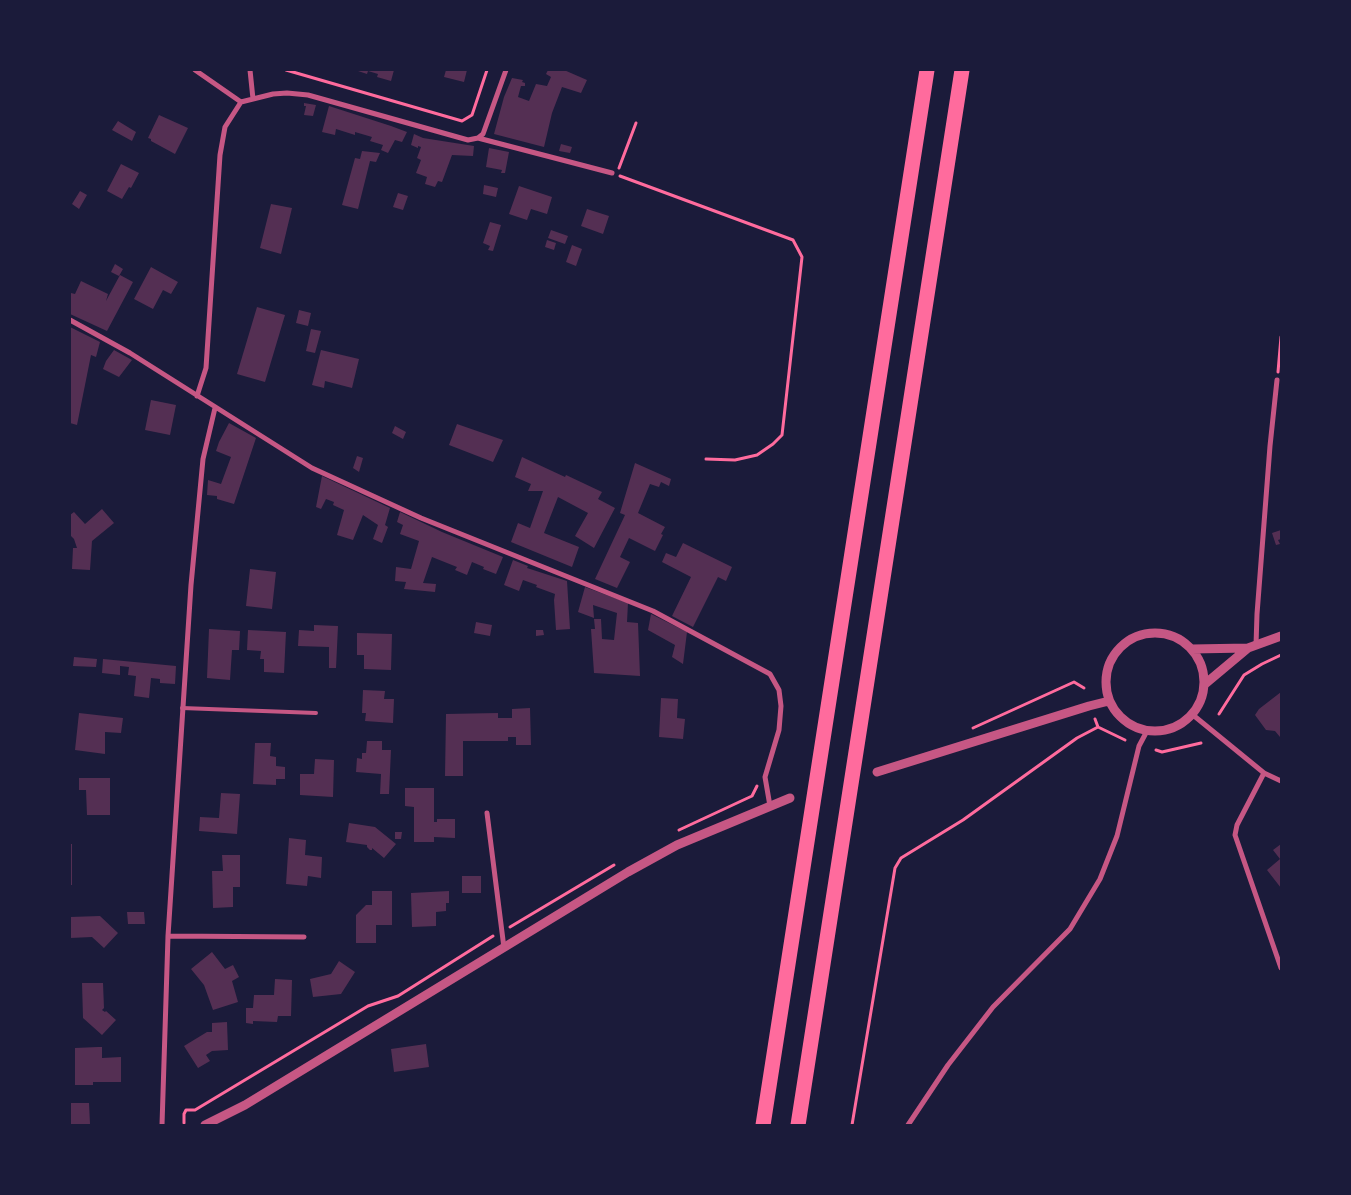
<!DOCTYPE html>
<html>
<head>
<meta charset="utf-8">
<style>
  body { margin:0 }
  #map { position:relative; width:1351px; height:1195px; overflow:hidden; background:#1b1b3a; font-family:"Nunito Sans",sans-serif }
  canvas { display:block }
  .frame { position:absolute; inset:0; border:71px solid #1b1b3a; pointer-events:none }
</style>
</head>
<body>
<div id="map">
<canvas width="1351" height="1195"></canvas>
<div class="frame"></div>
</div>
<script>
const g = document.querySelector('canvas').getContext('2d');
g.lineJoin = 'round';
function fillPath(path, color) {
  g.fillStyle = color;
  g.fill(path, 'evenodd');
}
function toPath(rows) {
  const path = new Path2D();
  for (const r of rows) {
    if (r.length === 3) {
      path.moveTo(r[0] + r[2], r[1]);
      path.arc(r[0], r[1], r[2], 0, 2 * Math.PI);
      continue;
    }
    path.moveTo(r[0], r[1]);
    for (let i = 2; i < r.length; i += 2) path.lineTo(r[i], r[i + 1]);
  }
  return path;
}
function trace(path, color, width, dash) {
  g.strokeStyle = color;
  g.lineWidth = width;
  g.lineCap = dash ? 'butt' : 'round';
  g.setLineDash(dash || []);
  g.stroke(path);
}
const building = toPath([
  [355,70,394,70,391,81,377,77,378,74,368,71,367,74],
  [446,70,467,70,464,82,444,77],
  [548,70,564,70,587,80,581,93,562,87,552,113,544,147,494,134,504,97,512,78,523,80,522,82,525,83,525,86,521,86,518,97,529,101,536,84,547,86,551,77,546,74],
  [304,103,316,105,313,116,304,115,306,106,304,106],
  [329,106,391,126,407,132,402,142,395,140,388,153,381,150,383,145,370,141,372,137,355,132,355,135,336,129,335,135,322,132],
  [159,115,188,128,175,154,151,141,151,139,148,138],
  [118,121,136,132,132,141,112,130],
  [414,134,423,138,474,146,473,156,452,155,442,182,438,181,435,187,425,184,427,177,416,173,421,160,417,158,421,147,418,146,418,148,411,145],
  [561,144,572,147,570,153,559,151],
  [489,148,509,152,505,173,501,173,502,170,486,167],
  [362,151,380,153,376,162,370,161,358,209,342,205,355,158,360,159],
  [121,164,139,173,131,188,129,187,122,199,107,191],
  [484,185,498,188,496,197,483,194],
  [519,186,552,197,547,214,531,209,527,220,509,214],
  [80,191,87,195,79,209,72,204],
  [398,193,408,196,403,210,393,207],
  [271,204,292,208,281,254,260,248],
  [587,209,609,216,603,234,581,226],
  [490,222,501,225,493,251,488,250,490,246,483,243],
  [551,230,568,236,565,244,548,238],
  [547,240,556,243,554,250,545,247],
  [572,245,582,249,576,266,566,262],
  [115,264,123,269,119,276,111,272],
  [151,267,178,282,171,294,163,290,153,309,134,299],
  [120,275,133,282,107,331,70,314,70,295,71,293,75,294,81,281,108,294,106,301],
  [257,307,285,315,265,382,237,374],
  [299,310,311,313,308,326,296,323],
  [70,327,100,342,96,357,91,355,77,425,70,423,71,372,70,372],
  [311,329,321,331,315,353,306,351],
  [114,350,132,360,119,377,103,369,106,361],
  [321,350,359,359,352,388,325,381,324,388,312,385],
  [151,400,176,405,170,435,145,430],
  [229,423,256,438,234,504,217,499,217,496,207,495,208,480,221,484,231,457,216,451,219,442],
  [457,424,503,440,493,462,449,445],
  [395,426,406,432,403,439,392,433],
  [357,456,363,458,359,472,353,468],
  [522,457,565,477,566,475,602,492,598,499,615,508,594,548,575,536,588,513,558,497,544,533,579,547,572,567,511,542,518,523,530,528,543,491,528,491,531,484,515,477],
  [635,463,671,479,669,486,661,482,659,487,650,484,638,513,665,527,661,534,663,535,655,551,629,538,620,557,630,562,617,588,595,579,625,515,620,513],
  [322,476,390,508,385,525,388,527,382,543,373,539,378,525,363,515,353,540,337,535,344,510,333,505,334,502,326,499,321,509,316,507],
  [102,509,114,523,92,541,90,570,72,569,73,548,77,548,74,539,70,535,70,515,74,512,85,524],
  [400,512,442,532,503,557,496,574,483,569,484,567,472,562,467,575,455,570,457,567,432,557,423,583,436,584,435,592,404,589,406,582,395,581,396,567,411,569,419,541,400,534,403,525,397,522],
  [1281,530,1281,539,1278,540,1280,544,1276,545,1272,533],
  [683,543,732,567,726,581,718,577,693,627,672,616,691,577,662,562,666,553,676,557],
  [513,560,528,566,527,568,567,581,570,629,556,630,554,600,555,594,536,587,537,585,523,580,519,591,504,585],
  [250,569,276,572,272,609,246,606],
  [585,587,628,603,627,622,638,623,640,676,594,673,591,629,595,629,594,619,601,619,602,639,614,640,617,613,593,605,594,618,578,612],
  [651,614,687,632,683,664,672,657,675,645,648,630],
  [476,622,492,625,490,636,474,633],
  [314,625,338,626,336,668,329,668,329,647,298,646,299,630,314,631],
  [209,629,240,631,239,650,232,650,230,680,207,678],
  [248,630,286,632,284,673,264,672,264,659,260,659,261,651,247,650],
  [536,630,543,630,544,635,536,636],
  [357,633,392,634,391,670,364,669,364,655,357,655],
  [74,657,97,659,96,667,73,666],
  [103,659,176,666,175,684,160,683,160,679,151,678,149,698,134,696,136,676,128,675,129,667,120,666,120,675,102,673],
  [363,690,385,691,384,699,394,699,393,723,365,721,366,713,362,713],
  [1281,692,1281,736,1280,737,1275,731,1266,730,1255,715,1259,709],
  [661,698,678,699,677,718,685,719,683,739,659,737],
  [530,708,531,745,516,745,516,737,508,737,508,741,463,741,463,776,445,776,446,714,498,713,498,718,512,718,512,709],
  [79,713,123,718,121,733,105,732,105,754,75,750],
  [367,741,382,741,382,750,391,750,389,794,380,794,381,774,356,772,357,758,362,759,362,753,366,753],
  [255,743,271,743,270,756,276,757,276,766,285,767,285,779,276,779,276,785,253,784],
  [315,759,334,760,333,797,300,795,300,774,314,774],
  [79,778,110,778,110,815,87,815,86,790,79,790],
  [405,788,434,788,434,822,437,822,437,819,455,819,455,838,434,837,434,842,414,842,414,807,405,806],
  [221,793,240,794,237,834,199,831,200,817,219,818],
  [349,823,375,827,396,844,384,858,372,848,372,850,370,850,367,847,367,845,346,842],
  [395,832,402,832,401,839,395,839],
  [289,838,306,840,305,855,322,857,321,878,308,876,307,886,286,884],
  [70,844,72,844,72,885,70,885],
  [1281,844,1281,888,1267,870,1280,859,1273,850],
  [222,855,240,855,240,887,233,887,233,907,213,908,212,871,223,871],
  [462,876,481,876,481,893,462,893],
  [372,891,392,891,392,925,376,925,376,943,356,943,356,915,366,905,372,905],
  [449,891,449,903,446,903,446,911,436,912,436,926,412,927,411,893],
  [127,912,144,912,145,924,128,924],
  [100,916,118,933,104,948,92,937,70,938,70,917],
  [212,952,225,969,233,965,239,977,232,981,238,1002,213,1010,204,985,191,969],
  [339,961,355,972,341,994,313,997,310,979,331,974],
  [275,979,292,980,291,1016,278,1016,277,1022,253,1021,253,1024,246,1023,246,1008,253,1008,254,995,274,995],
  [82,983,103,983,104,1008,102,1010,105,1012,106,1011,116,1020,102,1035,83,1018],
  [227,1022,228,1050,212,1051,206,1055,210,1061,198,1068,184,1046,207,1032,212,1032,212,1023],
  [426,1044,429,1067,394,1072,391,1049],
  [98,1047,102,1047,102,1058,121,1057,121,1082,93,1082,93,1085,75,1085,75,1048],
  [70,1103,89,1103,90,1124,70,1125]
]);
const path = toPath([
  [286,70,462,121,472,115,487,70],
  [619,168,636,123],
  [620,176,793,240,802,257,782,435,773,444,757,455,735,460,706,459],
  [1278,372,1281,337],
  [1219,714,1244,675,1262,664,1281,655],
  [1095,719,1098,727,1125,740],
  [973,728,1074,682,1084,688],
  [1156,750,1162,752,1201,743],
  [679,830,752,796,757,786],
  [510,927,614,865],
  [184,1123,184,1114,186,1110,195,1110,368,1006,398,996,493,936],
  [852,1125,895,868,901,858,963,820,1077,738,1098,727]
]);
const service = toPath([
  [182,708,316,713]
]);
const minor = toPath([
  [195,70,241,102],
  [250,70,253,99],
  [478,138,612,173],
  [70,320,130,353,312,468,421,518,653,611,770,674,779,690,781,706,779,730,765,777,770,806],
  [197,396,206,368,220,155,225,127,241,102,273,94,287,93,308,95,468,140,478,138,483,134,506,70],
  [1256,645,1257,614,1270,446,1277,380],
  [1193,715,1264,773,1281,781],
  [1264,773,1237,825,1235,835,1281,968],
  [487,813,504,948],
  [168,936,304,937],
  [162,1125,168,936,191,585,203,459,215,408],
  [908,1125,948,1065,993,1007,1070,929,1100,879,1117,836,1139,746,1147,731]
]);
const tertiary = toPath([
  [1155,682,49],
  [1192,649,1248,648,1281,636],
  [1205,684,1248,648],
  [877,772,1089,706,1109,701],
  [205,1125,245,1105,628,872,677,845,790,798]
]);
const motorway = toPath([
  [763,1125,927,70],
  [798,1125,962,70]
]);
fillPath(building, '#542f53');
trace(path, '#ff6b9d', 3);
trace(service, '#c65784', 4);
trace(minor, '#c65784', 5);
trace(tertiary, '#c65784', 9);
trace(motorway, '#ff6b9d', 15);
</script>
</body>
</html>
